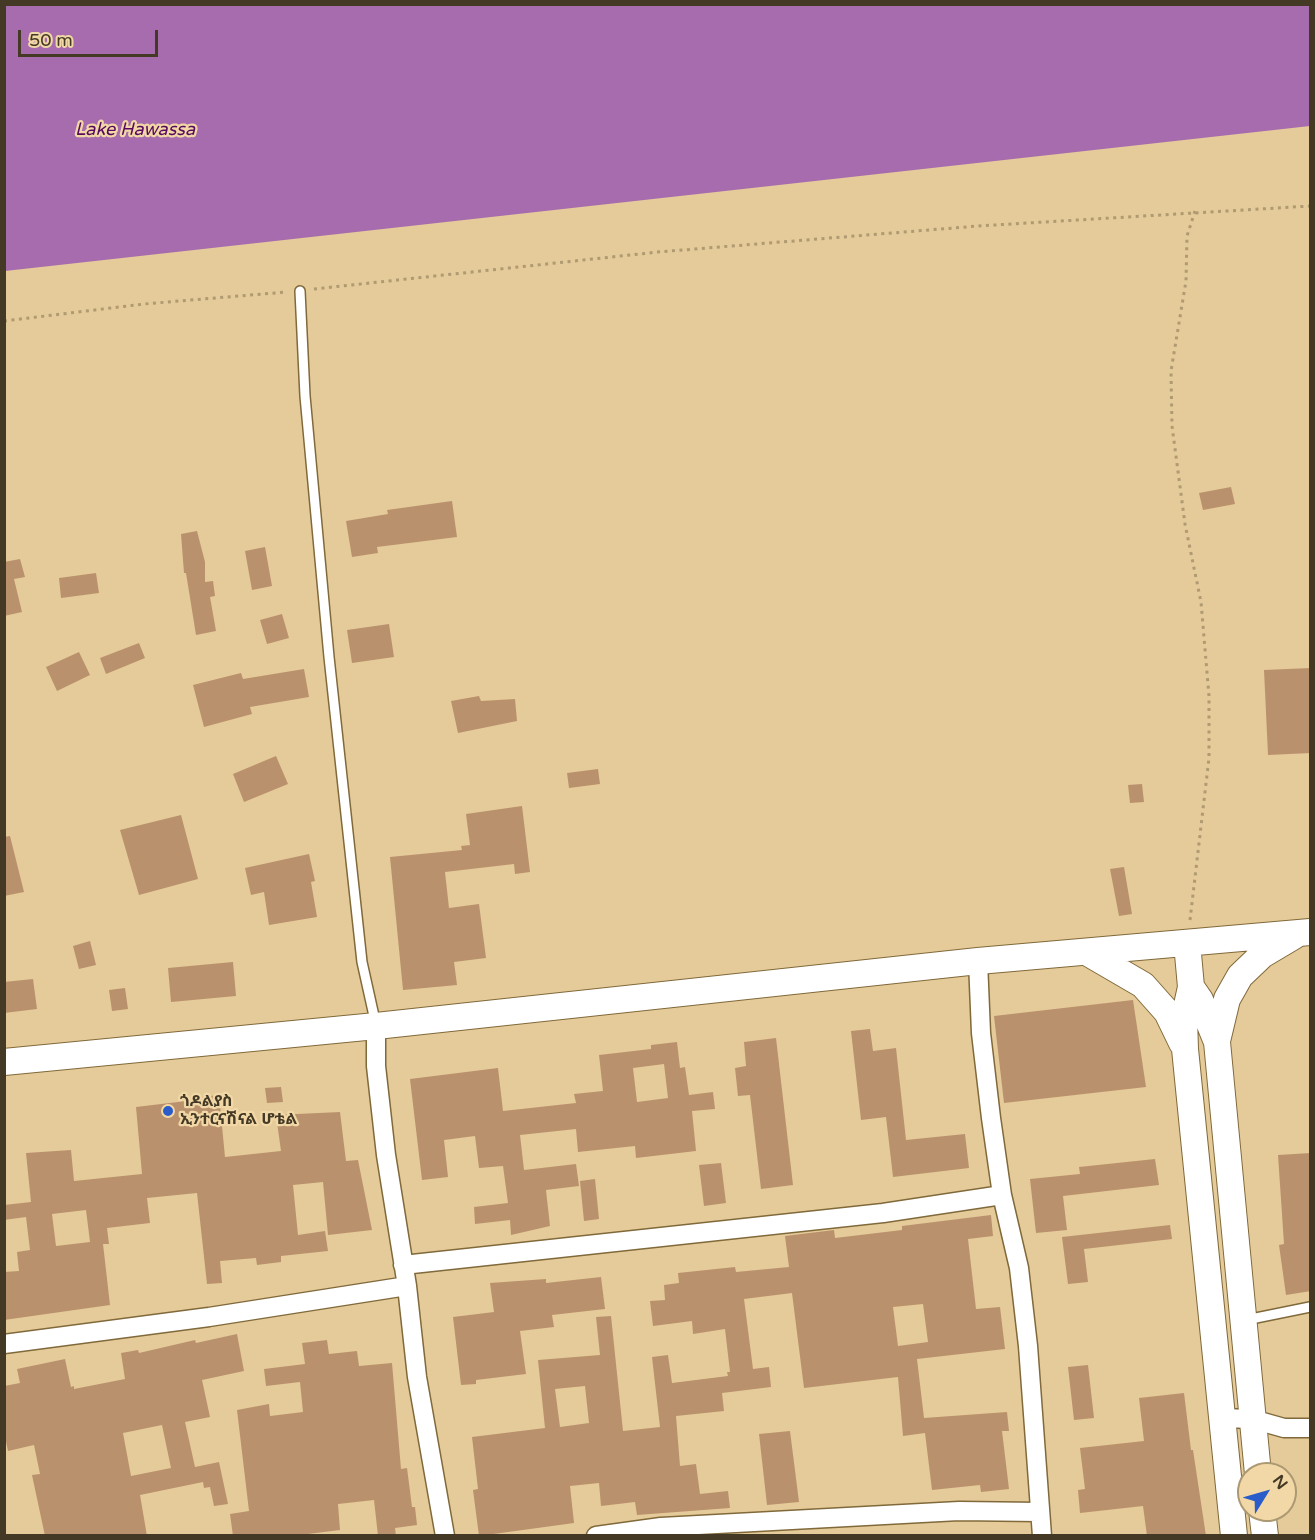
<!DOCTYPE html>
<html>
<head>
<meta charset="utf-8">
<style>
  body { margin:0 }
  #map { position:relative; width:1315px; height:1540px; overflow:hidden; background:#e5cb99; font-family:"Varela Round",sans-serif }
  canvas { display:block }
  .frame { position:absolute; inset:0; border:6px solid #433925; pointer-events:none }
  .north { position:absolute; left:1237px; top:1462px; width:60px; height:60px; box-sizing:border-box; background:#f2d8a6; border:2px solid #ac9872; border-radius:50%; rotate:53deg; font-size:16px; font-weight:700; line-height:24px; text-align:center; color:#433925 }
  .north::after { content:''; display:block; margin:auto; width:21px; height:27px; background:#2a5cca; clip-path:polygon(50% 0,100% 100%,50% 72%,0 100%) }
  .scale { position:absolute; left:18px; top:30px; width:140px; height:27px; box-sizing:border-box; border:3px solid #433925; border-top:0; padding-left:8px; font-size:18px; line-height:21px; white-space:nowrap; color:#433925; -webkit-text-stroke:4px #f2d8a6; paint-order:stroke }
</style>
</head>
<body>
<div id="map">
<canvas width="1315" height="1540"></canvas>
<div class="frame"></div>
<div class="north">N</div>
<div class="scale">50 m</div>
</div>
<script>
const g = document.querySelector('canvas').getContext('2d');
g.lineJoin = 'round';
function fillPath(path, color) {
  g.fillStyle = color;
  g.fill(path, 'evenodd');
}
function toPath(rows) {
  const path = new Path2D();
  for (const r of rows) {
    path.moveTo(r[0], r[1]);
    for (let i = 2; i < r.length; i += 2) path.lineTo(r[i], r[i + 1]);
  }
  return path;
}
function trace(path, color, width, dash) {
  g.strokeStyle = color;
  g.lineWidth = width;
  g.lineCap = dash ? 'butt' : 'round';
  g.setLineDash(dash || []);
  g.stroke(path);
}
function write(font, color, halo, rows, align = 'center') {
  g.font = font + ' "Varela Round","Noto Sans Ethiopic",sans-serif';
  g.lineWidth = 4.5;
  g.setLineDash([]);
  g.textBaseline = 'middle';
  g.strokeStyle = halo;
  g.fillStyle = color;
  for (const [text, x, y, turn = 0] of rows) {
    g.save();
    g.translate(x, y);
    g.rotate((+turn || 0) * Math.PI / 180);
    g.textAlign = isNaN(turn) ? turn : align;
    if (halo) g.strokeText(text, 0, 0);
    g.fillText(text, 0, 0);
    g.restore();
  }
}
const water = toPath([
  [4,5,1310,5,1310,126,5,271]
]);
const building = toPath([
  [1231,487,1235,504,1203,510,1199,493],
  [452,501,457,537,377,547,378,553,352,557,346,521,388,514,387,510],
  [197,531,205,562,205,582,213,581,215,596,210,597,216,631,196,635,186,573,184,573,181,534],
  [265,547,272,586,252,590,245,551],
  [20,559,25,577,14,579,22,612,4,616,4,562],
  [96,573,99,593,61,598,59,578],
  [282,614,289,638,267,644,260,620],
  [389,624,394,657,352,663,347,630],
  [139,643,145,658,106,674,100,658],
  [79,652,90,675,57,691,46,667],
  [1311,668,1311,753,1268,755,1264,670],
  [304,669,309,697,250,707,252,714,204,727,193,685,241,673,243,679],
  [479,696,481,701,515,699,517,721,458,733,451,701],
  [276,756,288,784,244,802,233,774],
  [598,769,600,784,569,788,567,773],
  [1142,784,1144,802,1130,803,1128,785],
  [522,806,530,872,515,874,514,864,445,872,449,908,479,904,486,958,454,962,457,985,403,990,390,857,462,850,461,846,470,845,466,814],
  [181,815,198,879,139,895,120,830],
  [10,836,24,892,4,896,4,837],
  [309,854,315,881,311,882,317,917,269,925,264,892,251,895,245,868],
  [1124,867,1132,914,1119,916,1110,869],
  [90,941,96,965,79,969,73,946],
  [233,962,236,996,171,1002,168,968],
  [33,979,37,1009,4,1013,4,982],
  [125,988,128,1009,112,1011,109,990],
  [1133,1000,1146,1087,1004,1103,994,1016],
  [870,1029,873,1051,896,1048,906,1140,965,1134,969,1168,893,1177,886,1117,861,1120,851,1031],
  [776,1038,793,1185,761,1189,750,1095,738,1096,735,1068,746,1066,744,1042],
  [677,1042,680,1068,685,1067,689,1095,713,1092,715,1109,692,1111,696,1151,636,1158,635,1146,578,1152,576,1129,520,1135,524,1170,576,1164,579,1186,546,1190,550,1226,511,1235,510,1220,475,1224,474,1207,508,1203,503,1166,479,1168,475,1136,444,1140,448,1177,422,1180,410,1079,498,1068,503,1111,576,1103,574,1094,603,1091,599,1055,651,1049,651,1045],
  [664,1064,668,1098,637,1102,633,1068],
  [281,1087,283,1102,267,1103,265,1088],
  [219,1095,225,1157,281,1151,276,1115,340,1112,346,1161,358,1160,372,1230,328,1235,323,1182,293,1185,298,1235,325,1231,328,1251,281,1256,281,1262,257,1265,256,1258,220,1261,222,1283,207,1284,197,1193,147,1198,150,1223,107,1228,109,1244,103,1244,110,1305,4,1320,4,1272,19,1271,17,1252,30,1250,26,1217,4,1220,4,1205,31,1202,26,1153,71,1150,74,1181,142,1174,136,1107,203,1099,202,1097],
  [86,1210,90,1242,56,1246,52,1214],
  [1311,1153,1311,1291,1286,1295,1279,1245,1284,1244,1278,1155],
  [1155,1159,1159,1185,1063,1196,1067,1230,1036,1233,1030,1179,1080,1174,1079,1167],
  [721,1163,726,1203,704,1206,699,1165],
  [595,1179,599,1219,584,1221,580,1181],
  [991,1215,993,1236,968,1239,976,1309,1000,1307,1005,1349,917,1359,924,1418,1007,1412,1009,1431,1002,1431,1009,1489,981,1492,980,1485,932,1490,925,1433,903,1436,898,1377,804,1388,792,1293,744,1299,753,1369,769,1367,771,1387,722,1393,724,1411,676,1416,680,1466,696,1464,700,1494,728,1491,730,1508,637,1515,635,1502,601,1506,599,1483,570,1486,574,1523,479,1536,473,1490,478,1489,472,1437,545,1428,538,1360,600,1355,596,1317,611,1316,623,1431,660,1427,652,1357,668,1355,672,1383,728,1376,727,1372,730,1372,725,1329,693,1334,692,1321,653,1326,650,1301,665,1300,664,1285,679,1283,678,1273,735,1267,736,1272,789,1267,785,1236,834,1230,835,1238,902,1230,902,1226],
  [923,1304,928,1342,898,1346,893,1307],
  [585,1386,589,1423,560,1427,555,1389],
  [1170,1225,1172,1239,1084,1249,1088,1282,1068,1284,1062,1237],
  [601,1277,605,1309,552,1315,554,1327,520,1331,526,1374,476,1380,476,1384,461,1385,453,1317,494,1312,490,1283,546,1279,546,1283],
  [237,1334,244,1371,202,1380,210,1417,185,1422,195,1467,219,1462,228,1504,214,1506,210,1487,204,1488,203,1482,140,1495,147,1536,45,1536,32,1475,40,1474,34,1445,8,1451,4,1432,4,1386,20,1383,17,1369,65,1359,71,1387,74,1386,74,1389,125,1379,121,1353,138,1350,139,1353,195,1340,196,1343],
  [162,1425,171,1468,131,1476,123,1433],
  [327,1340,329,1354,357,1351,359,1366,392,1363,401,1469,407,1468,412,1507,415,1507,417,1525,395,1528,396,1536,378,1536,374,1500,338,1504,340,1530,292,1536,233,1536,230,1514,249,1511,237,1410,269,1404,270,1416,303,1412,300,1382,266,1386,264,1369,305,1364,302,1343],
  [1088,1365,1094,1418,1074,1420,1068,1367],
  [1184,1393,1191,1450,1193,1450,1206,1536,1147,1536,1143,1506,1080,1513,1078,1490,1085,1489,1080,1448,1144,1441,1139,1398],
  [790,1431,799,1502,767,1505,759,1434]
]);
const path = toPath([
  [314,289,658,252,978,226,1310,206],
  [4,321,144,304,287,292],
  [1190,920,1209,758,1209,696,1201,602,1185,524,1172,426,1171,371,1186,281,1187,236,1195,211]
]);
const service = toPath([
  [300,291,305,396,329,657,362,962,376,1025],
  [1246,1320,1310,1307]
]);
const minor = toPath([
  [978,961,981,1033,991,1118,1002,1195,1019,1268,1028,1346,1042,1536],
  [376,1026,376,1066,386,1155,407,1286,417,1377,445,1536],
  [403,1265,883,1213,1002,1195],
  [4,1344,209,1317,407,1286],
  [1221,1418,1252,1419,1284,1428,1310,1428],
  [596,1536,661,1527,959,1511,1039,1512]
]);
const secondary = toPath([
  [1187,943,1191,987,1184,1019,1185,1049,1234,1536],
  [1088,953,1143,985,1167,1012,1182,1043],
  [1191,987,1200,1000,1217,1042,1258,1474],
  [1217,1041,1227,999,1240,976,1262,955,1294,936],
  [4,1062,376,1026,978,961,1310,932],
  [1262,1510,1265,1536]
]);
const markers = [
  [168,1111,6,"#2a5cca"]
];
const poiNames = [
  ["ጎዶልያስ",180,1102],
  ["ኢንተርናሽናል ሆቴል",180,1120]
];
const waterNames = [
  ["Lake Hawassa",135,130]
];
fillPath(water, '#a66cad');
fillPath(building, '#ba916d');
trace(service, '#80693a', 12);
trace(minor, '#80693a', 21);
trace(secondary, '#80693a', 28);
trace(path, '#af9a72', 3, [3, 4.5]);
trace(service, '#fff', 9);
trace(minor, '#fff', 18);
trace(secondary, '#fff', 26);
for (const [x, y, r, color] of markers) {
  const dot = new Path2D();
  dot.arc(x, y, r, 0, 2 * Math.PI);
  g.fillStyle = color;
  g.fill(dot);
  trace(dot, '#f2d8a6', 2);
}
write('bold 16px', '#433925', '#f2d8a6', poiNames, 'left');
write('italic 18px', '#560a5f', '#f2d8a6', waterNames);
</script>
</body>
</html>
